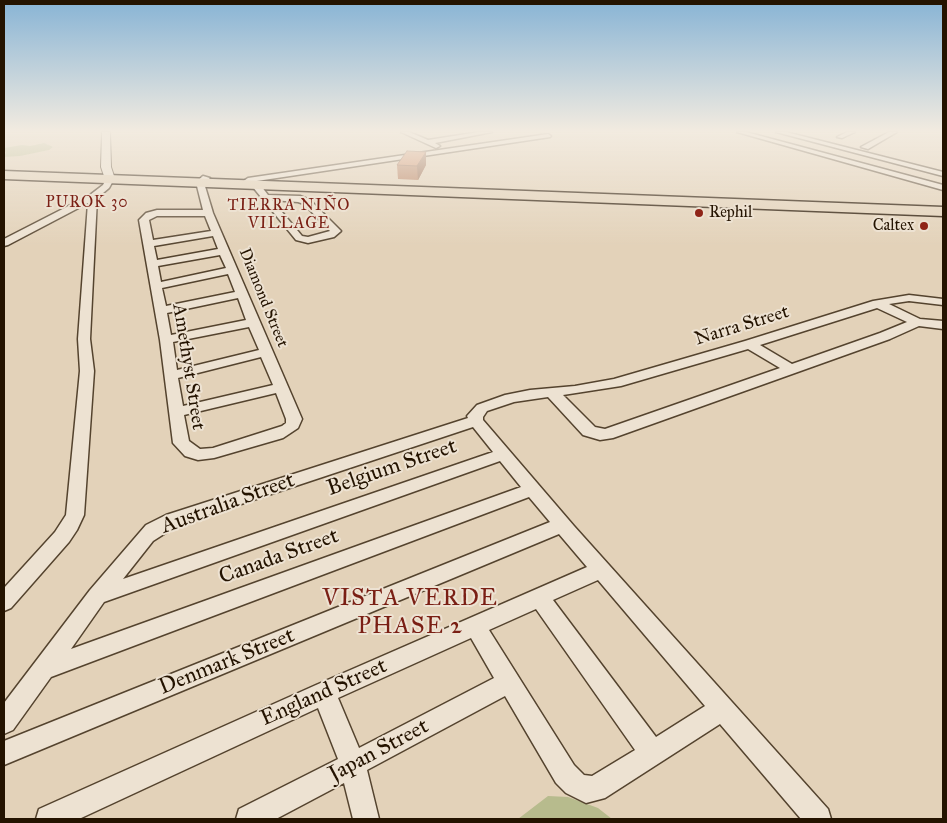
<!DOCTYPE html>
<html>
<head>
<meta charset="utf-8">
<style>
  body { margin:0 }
  #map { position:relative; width:947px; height:823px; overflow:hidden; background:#e3d2b9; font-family:"IM FELL Great Primer",serif }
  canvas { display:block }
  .frame { position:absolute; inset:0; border:5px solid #241300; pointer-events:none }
</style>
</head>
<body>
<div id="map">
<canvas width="947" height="823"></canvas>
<div class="frame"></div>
</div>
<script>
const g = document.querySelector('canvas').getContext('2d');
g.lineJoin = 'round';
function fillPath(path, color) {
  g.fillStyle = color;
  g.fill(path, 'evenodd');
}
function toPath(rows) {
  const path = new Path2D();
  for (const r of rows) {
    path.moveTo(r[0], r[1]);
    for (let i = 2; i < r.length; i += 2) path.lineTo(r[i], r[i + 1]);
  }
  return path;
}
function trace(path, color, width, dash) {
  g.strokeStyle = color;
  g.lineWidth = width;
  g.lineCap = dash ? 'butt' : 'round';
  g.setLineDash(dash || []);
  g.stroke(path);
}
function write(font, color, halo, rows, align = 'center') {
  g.font = font + ' "IM FELL Great Primer",serif';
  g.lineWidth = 4;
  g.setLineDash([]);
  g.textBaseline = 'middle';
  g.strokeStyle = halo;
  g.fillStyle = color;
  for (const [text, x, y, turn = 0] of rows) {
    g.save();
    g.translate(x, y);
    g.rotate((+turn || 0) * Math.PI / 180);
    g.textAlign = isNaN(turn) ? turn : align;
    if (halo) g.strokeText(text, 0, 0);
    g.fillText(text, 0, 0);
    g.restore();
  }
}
const green = toPath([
  [44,143,53,147,49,150,20,156,4,157,6,152,4,151,4,148,22,145,30,146],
  [548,796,568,797,598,808,612,819,518,819]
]);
const minor = toPath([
  [401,132,409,132,428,140,479,132,492,132,435,143,440,146,436,148,401,132],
  [737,132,746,132,943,185,943,190,737,132],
  [776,132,786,132,943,172,943,176,776,132],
  [847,132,855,132,842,138,837,137,847,132],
  [889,132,897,132,868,149,861,147,889,132],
  [548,134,551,136,550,137,250,182,243,186,239,184,248,178,548,134],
  [203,176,210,178,204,183,213,213,302,419,298,428,283,438,214,458,198,460,185,456,173,443,160,340,139,220,146,213,157,210,203,210,196,182,203,176],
  [157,216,205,216,211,231,153,240,149,220,157,216],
  [213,236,218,249,157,260,154,246,213,236],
  [220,255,226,268,161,282,158,266,220,255],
  [228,274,235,292,166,306,162,288,228,274],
  [238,298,246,320,171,335,167,313,238,298],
  [249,327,259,350,177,370,173,342,249,327],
  [261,357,273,385,183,406,178,378,261,357],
  [276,393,286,419,286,423,282,426,213,448,200,449,189,441,184,415,276,393],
  [107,177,114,179,109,188,97,198,90,339,94,371,84,515,77,530,69,542,11,608,4,611,4,588,55,532,66,515,80,371,78,339,88,203,8,245,4,246,4,239,90,195,103,185,107,177],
  [252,182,258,182,268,195,300,196,310,200,341,231,334,237,308,243,296,240,252,186,252,182],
  [272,200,298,202,304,204,330,231,308,237,302,236,272,200],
  [909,295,943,299,943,305,909,301,889,304,920,319,943,321,943,329,919,326,890,339,613,438,600,440,583,435,548,397,514,402,487,411,483,417,483,420,574,526,828,809,831,819,801,819,720,724,605,798,586,803,566,793,556,783,505,696,367,770,379,819,353,819,344,783,276,819,236,819,239,809,338,759,318,708,79,819,36,819,39,809,316,685,587,567,559,534,4,765,4,741,550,522,529,497,51,677,13,730,4,734,4,703,90,590,146,525,166,515,468,418,467,416,477,405,505,395,530,390,575,386,614,379,745,341,873,301,909,295],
  [877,308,907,322,880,333,792,364,760,345,877,308],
  [748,349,780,368,605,429,595,427,563,395,621,386,748,349],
  [473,427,493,452,123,579,153,541,178,525,473,427],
  [500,461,521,487,71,649,104,602,500,461],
  [598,580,705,706,656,737,553,600,598,580],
  [536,609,635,750,592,776,584,775,574,765,489,630,536,609],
  [471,638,494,678,359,748,338,698,471,638]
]);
const tertiary = toPath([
  [102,132,110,132,111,167,115,179,110,182,105,179,101,167,102,132]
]);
const trunk = toPath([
  [4,171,943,207,943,216,4,179,4,171]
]);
const wall = toPath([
  [426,152,426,165,418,180,398,179,397,165]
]);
const shadedWall = toPath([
  [426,152,426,165,418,180,417,166]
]);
const building = toPath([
  [407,151,426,152,417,166,397,165,407,151]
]);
const markers = [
  [699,213,5,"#8f2418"],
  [924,226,5,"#8f2418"]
];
const farNeighbourhoodnames = [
  ["PUROK 30",87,203],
  ["TIERRA NIÑO",289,206],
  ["VILLAGE",289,224]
];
const farPoinames = [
  ["Rephil",709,213],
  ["Caltex",914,226,"right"]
];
const farStreetnames = [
  ["Diamond Street",263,298,68]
];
const streetNames = [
  ["Narra Street",742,326,-17],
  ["Amethyst Street",188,367,81]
];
const nearStreetnames = [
  ["Belgium Street",392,468,-19],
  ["Australia Street",228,504,-20],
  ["Canada Street",279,557,-20],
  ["Denmark Street",227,662,-22],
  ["England Street",324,693,-24],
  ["Japan Street",379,751,-28]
];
const nearNeighbourhoodnames = [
  ["VISTA VERDE",410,599],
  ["PHASE 2",410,627]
];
fillPath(green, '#b7bb8d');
trace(minor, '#54432e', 3);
trace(tertiary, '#54432e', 2);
trace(trunk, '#241300', 3);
fillPath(minor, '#ede2d2');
fillPath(tertiary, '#ede2d2');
fillPath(trunk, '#e3d2b9');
fillPath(wall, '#b37856');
fillPath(shadedWall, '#926146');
fillPath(building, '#d08b64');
trace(building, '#926146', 1);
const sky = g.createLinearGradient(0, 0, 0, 247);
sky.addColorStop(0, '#88b4d5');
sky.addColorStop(0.53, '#f2ebe0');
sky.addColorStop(1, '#f2ebe000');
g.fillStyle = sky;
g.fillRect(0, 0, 947, 247);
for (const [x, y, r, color] of markers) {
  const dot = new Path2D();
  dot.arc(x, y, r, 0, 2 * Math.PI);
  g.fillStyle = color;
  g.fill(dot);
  trace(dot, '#ede2d2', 2);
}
g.letterSpacing = '1px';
write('16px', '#7a1f14', '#ede2d2', farNeighbourhoodnames);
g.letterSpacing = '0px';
write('16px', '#241300', '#ede2d2', farPoinames, 'left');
write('16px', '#241300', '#ede2d2', farStreetnames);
write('19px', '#241300', '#ede2d2', streetNames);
write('22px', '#241300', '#ede2d2', nearStreetnames);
g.letterSpacing = '1px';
write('24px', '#7a1f14', '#ede2d2', nearNeighbourhoodnames);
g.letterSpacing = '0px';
</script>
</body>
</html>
